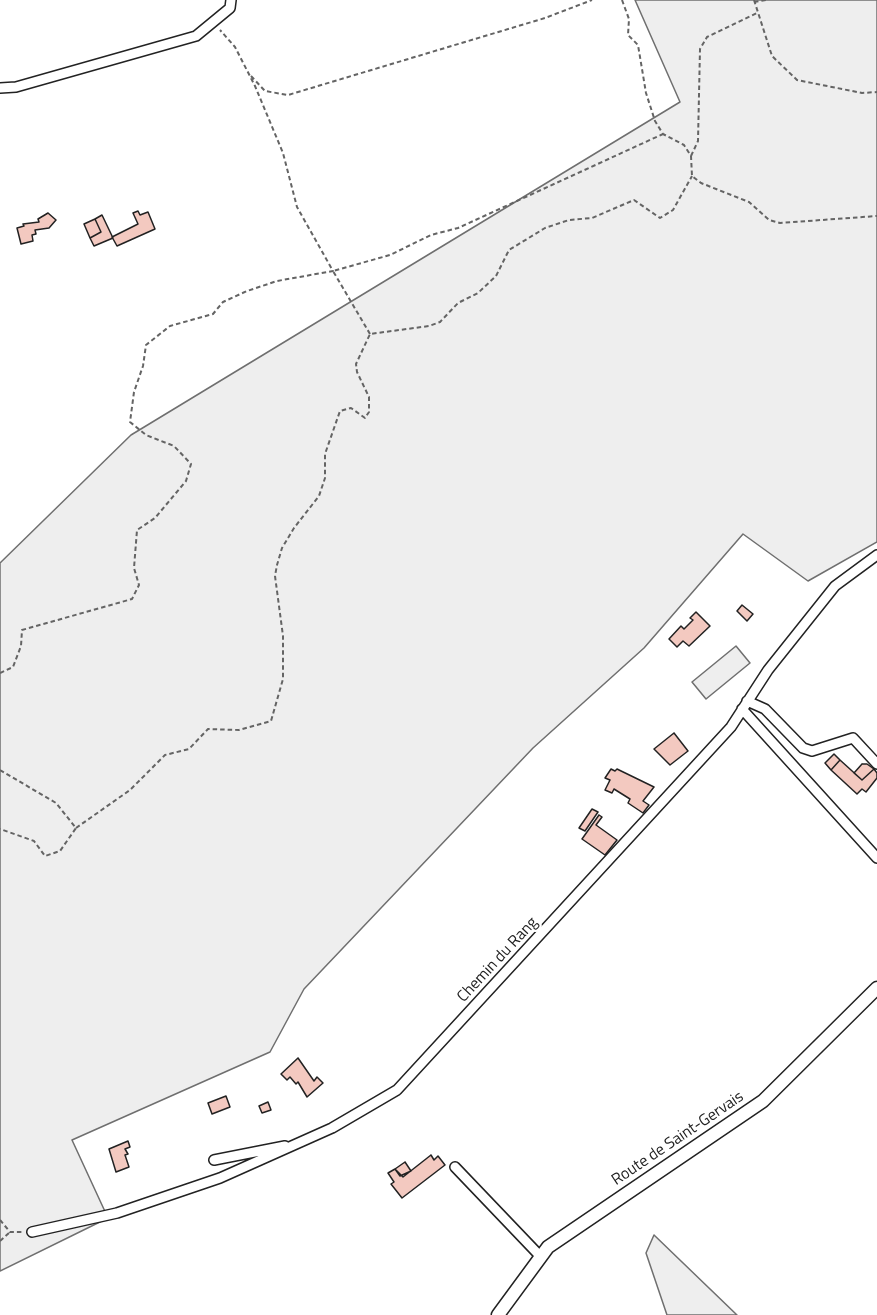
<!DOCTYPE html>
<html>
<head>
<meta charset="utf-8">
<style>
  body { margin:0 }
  canvas { display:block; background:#fff }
</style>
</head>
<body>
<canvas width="877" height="1315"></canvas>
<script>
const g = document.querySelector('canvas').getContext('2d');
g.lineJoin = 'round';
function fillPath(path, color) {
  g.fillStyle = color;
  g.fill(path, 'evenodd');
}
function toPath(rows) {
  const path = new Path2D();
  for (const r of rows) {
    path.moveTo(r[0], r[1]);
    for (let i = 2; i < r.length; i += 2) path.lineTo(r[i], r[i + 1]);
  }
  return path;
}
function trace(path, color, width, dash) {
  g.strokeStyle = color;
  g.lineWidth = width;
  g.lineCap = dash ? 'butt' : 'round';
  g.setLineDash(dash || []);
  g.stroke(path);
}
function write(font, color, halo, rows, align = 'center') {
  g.font = font + ' "Titillium Web",sans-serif';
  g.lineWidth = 4.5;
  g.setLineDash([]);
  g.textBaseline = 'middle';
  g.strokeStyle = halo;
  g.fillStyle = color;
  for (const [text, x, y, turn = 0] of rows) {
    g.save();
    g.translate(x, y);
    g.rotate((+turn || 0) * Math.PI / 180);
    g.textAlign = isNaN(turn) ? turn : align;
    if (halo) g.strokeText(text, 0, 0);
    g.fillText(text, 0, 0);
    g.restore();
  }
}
const green = toPath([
  [635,0,877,0,877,542,808,581,743,534,644,648,533,748,304,989,270,1052,72,1140,108,1218,0,1271,0,563,131,435,680,102,635,0],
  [736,646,750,663,706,699,692,682,736,646],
  [654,1235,737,1315,667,1315,646,1253,654,1235]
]);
const building = toPath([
  [138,211,140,215,148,212,155,229,117,246,112,237,138,224,133,213,138,211],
  [48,213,56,220,49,228,35,230,36,234,32,235,33,241,21,244,17,228,24,226,23,224,39,222,38,219,48,213],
  [102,215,113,238,94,246,90,238,101,232,95,219,102,215],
  [95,219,101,232,90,238,84,224,95,219],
  [742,605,753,614,747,621,737,611,742,605],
  [696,612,710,626,689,646,683,641,677,647,669,639,681,626,684,629,693,620,690,618,696,612],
  [674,733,688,751,670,765,654,749,674,733],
  [834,754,840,760,831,770,825,763,834,754],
  [840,760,862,780,874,769,877,773,877,778,866,792,862,789,857,794,831,770,840,760],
  [862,764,867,764,874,769,862,780,854,773,862,764],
  [611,769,615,771,617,769,654,787,643,801,649,805,643,813,628,803,630,799,614,789,612,793,605,790,610,780,605,778,611,769],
  [592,809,598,812,585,831,579,828,592,809],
  [599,815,602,817,596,825,617,840,605,855,582,839,599,815],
  [298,1058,314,1081,317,1077,323,1083,307,1097,298,1082,296,1084,290,1077,287,1080,281,1074,298,1058],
  [226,1096,230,1107,212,1114,208,1103,226,1096],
  [268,1102,271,1110,262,1113,259,1106,268,1102],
  [128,1141,130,1147,125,1149,128,1154,125,1155,129,1167,116,1172,109,1149,128,1141],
  [431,1155,434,1160,438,1156,445,1165,402,1198,391,1184,394,1182,388,1173,395,1169,403,1177,431,1155],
  [405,1162,411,1171,400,1176,395,1169,405,1162]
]);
const path = toPath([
  [622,0,629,19,628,35,638,45,646,93,655,121,663,134,684,145,691,156,692,176,701,183,749,202,769,220,780,223,877,216],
  [754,0,772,56,797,80,862,93,877,92],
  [754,2,766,0],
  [251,76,265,91,288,95,545,18,592,0],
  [691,156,698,141,700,49,707,37,757,13],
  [370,334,333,271,390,255,431,235,458,228,663,134],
  [0,673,13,667,21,646,22,630,132,599,139,585,134,568,137,530,155,518,186,481,191,464,174,446,146,435,130,422,134,392,143,366,146,345,170,326,213,314,223,302,247,291,277,281,333,271,297,207,283,153,255,86,235,47,220,30],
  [0,770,56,803,76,828,60,851,45,856,34,841,0,829],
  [76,828,130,790,165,755,189,749,208,729,239,730,271,721,283,679,283,636,275,576,277,565,282,548,294,528,319,496,325,478,325,454,340,411,351,408,365,418,369,412,369,397,357,372,356,364,370,334,429,326,440,322,458,303,478,293,496,276,509,250,545,228,569,220,592,218,634,200,660,218,673,210,692,176],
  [0,1220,10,1232,22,1232],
  [0,1241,10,1232]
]);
const minor = toPath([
  [0,88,16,87,196,36,230,8,231,0],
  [747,701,765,709,803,748,812,751,853,738,877,764],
  [742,709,877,858],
  [214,1160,285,1146],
  [455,1167,541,1257],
  [32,1232,117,1213,220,1178,332,1128,397,1090,731,727,768,670,835,586,877,555]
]);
const tertiary = toPath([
  [498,1315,548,1247,763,1101,877,988]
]);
const streetNames = [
  ["Chemin du Rang",498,960,-47],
  ["Route de Saint-Gervais",678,1139,-34]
];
fillPath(green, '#eee');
trace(green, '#6f6f6f', 1.5);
fillPath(building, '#f3c9c0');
trace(building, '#222', 1.5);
trace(minor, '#222', 12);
trace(tertiary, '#222', 15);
trace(path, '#646464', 2, [4.5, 3]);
trace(minor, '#fff', 9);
trace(tertiary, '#fff', 12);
write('16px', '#222', '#fff', streetNames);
</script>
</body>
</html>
